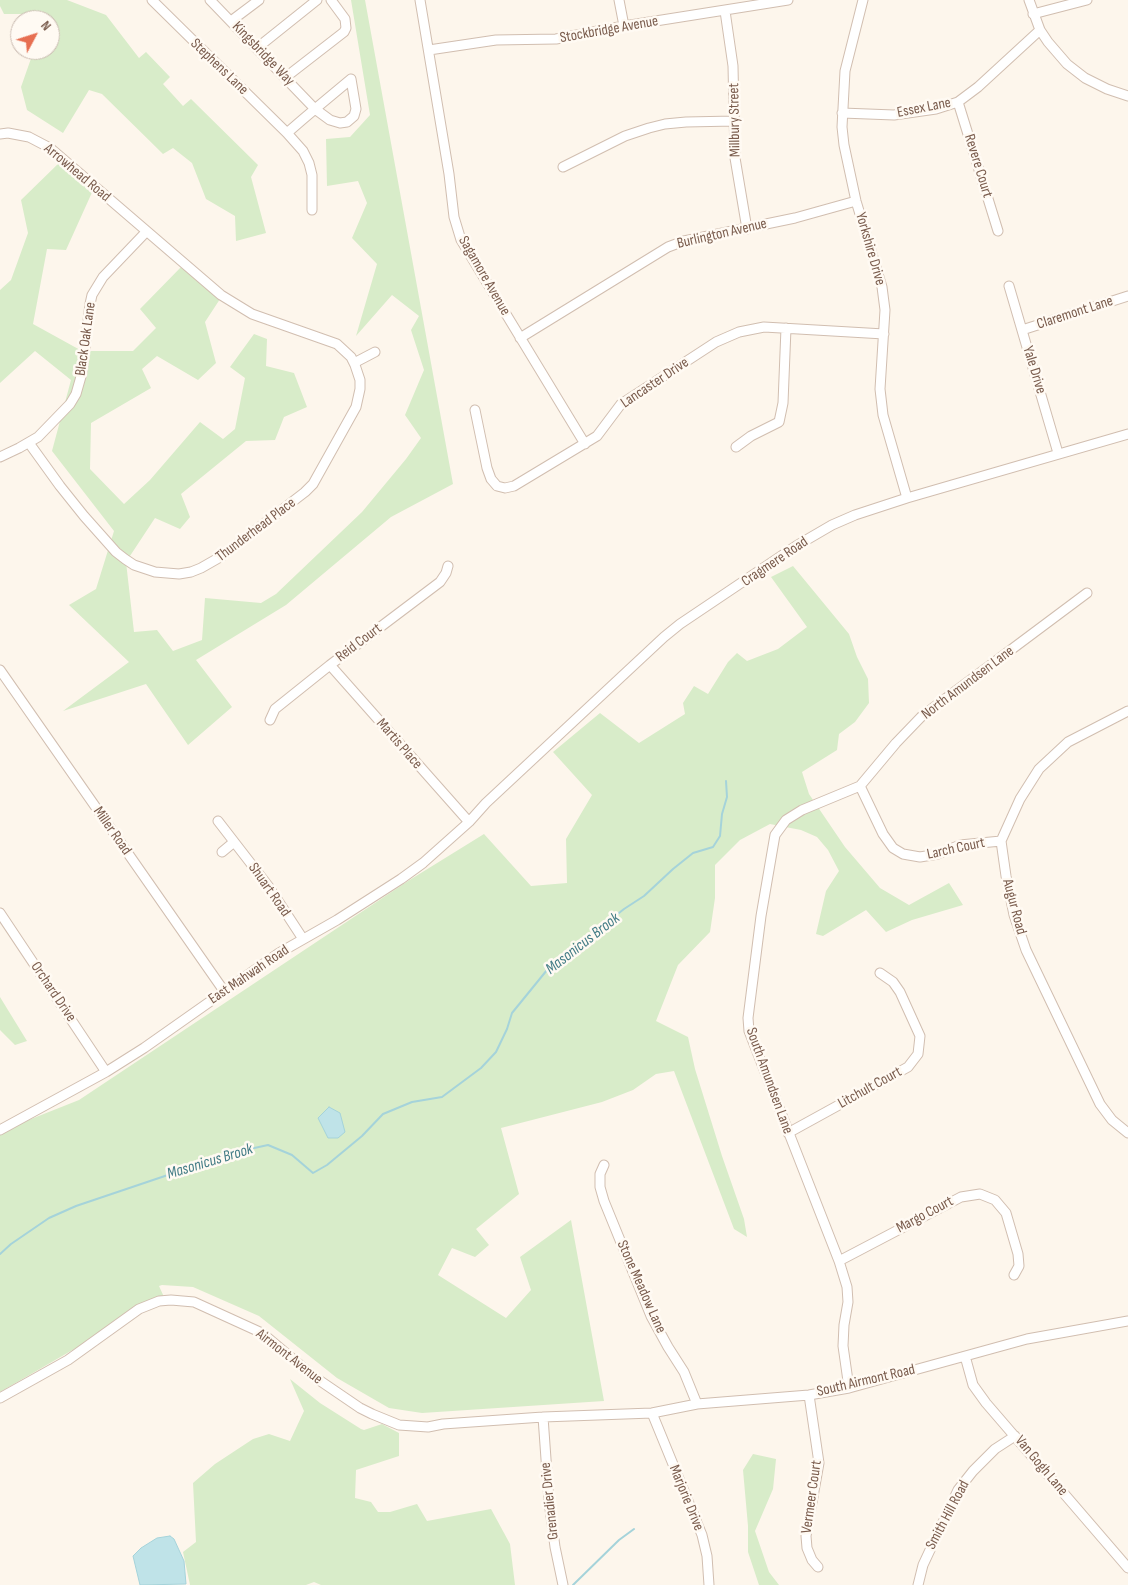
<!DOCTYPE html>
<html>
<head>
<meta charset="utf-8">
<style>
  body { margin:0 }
  #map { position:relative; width:1128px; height:1585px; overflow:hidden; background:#fdf6ec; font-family:"Sofia Sans Condensed",sans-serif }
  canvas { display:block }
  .north { position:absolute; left:10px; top:10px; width:50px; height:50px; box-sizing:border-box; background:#fffaf3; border:1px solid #cabbb1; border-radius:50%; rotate:50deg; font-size:14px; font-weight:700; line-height:20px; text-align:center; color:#7a5c4d }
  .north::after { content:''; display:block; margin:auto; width:18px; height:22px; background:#e76f51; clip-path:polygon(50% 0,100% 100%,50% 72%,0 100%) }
</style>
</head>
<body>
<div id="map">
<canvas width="1128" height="1585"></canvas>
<div class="north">N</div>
</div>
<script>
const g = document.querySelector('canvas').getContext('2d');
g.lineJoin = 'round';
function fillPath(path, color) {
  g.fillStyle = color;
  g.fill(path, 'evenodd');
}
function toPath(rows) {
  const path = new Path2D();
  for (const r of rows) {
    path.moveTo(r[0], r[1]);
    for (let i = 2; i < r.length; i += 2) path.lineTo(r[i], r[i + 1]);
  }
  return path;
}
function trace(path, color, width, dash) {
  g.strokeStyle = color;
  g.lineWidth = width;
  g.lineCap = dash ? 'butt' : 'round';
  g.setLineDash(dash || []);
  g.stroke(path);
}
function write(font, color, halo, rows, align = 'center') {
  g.font = font + ' "Sofia Sans Condensed",sans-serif';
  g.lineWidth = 5;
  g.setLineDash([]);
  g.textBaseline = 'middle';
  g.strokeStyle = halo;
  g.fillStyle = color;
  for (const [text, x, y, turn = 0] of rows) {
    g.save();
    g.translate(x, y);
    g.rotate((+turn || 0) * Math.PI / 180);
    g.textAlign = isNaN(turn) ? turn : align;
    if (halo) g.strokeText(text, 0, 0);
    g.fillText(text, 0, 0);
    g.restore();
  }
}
const green = toPath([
  [0,0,67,0,106,15,139,58,146,52,170,77,163,84,183,106,191,99,258,165,251,177,266,233,236,241,235,216,206,199,192,163,173,148,163,154,102,94,89,90,63,133,27,110,21,87,34,50,50,50,50,20,30,20,24,14,4,14,0,6],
  [351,0,365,0,453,484,391,517,286,605,196,660,232,707,188,745,146,684,63,711,129,662,69,605,96,589,114,531,52,451,71,380,35,351,0,383,0,290,11,280,28,233,21,200,61,161,94,188,66,250,47,249,33,324,82,351,133,351,156,328,140,309,183,265,222,296,205,322,216,363,198,380,157,356,142,369,151,388,91,423,90,469,124,504,150,480,200,422,223,439,235,429,245,378,230,367,254,334,267,339,266,366,294,373,307,407,284,417,275,440,246,441,181,494,190,517,180,529,155,518,126,562,134,632,157,630,173,651,202,640,205,598,261,603,276,594,362,512,406,459,421,438,405,415,424,370,411,330,419,316,392,295,356,336,377,264,352,238,367,203,358,181,327,186,326,139,350,137,370,115],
  [793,566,849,634,857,657,868,679,869,703,855,722,839,734,837,750,802,772,809,794,845,847,880,888,909,905,949,883,963,905,912,920,886,932,866,910,823,936,816,934,826,891,839,871,828,850,817,837,801,830,770,824,740,840,715,865,715,898,710,932,678,965,656,1021,688,1037,695,1069,722,1156,744,1219,747,1237,734,1229,674,1071,656,1074,633,1090,602,1102,501,1128,519,1194,476,1229,489,1245,475,1257,452,1248,438,1275,506,1318,531,1290,520,1257,571,1220,604,1401,422,1413,389,1408,337,1378,259,1316,193,1287,162,1285,159,1286,164,1297,0,1392,0,1134,6,1129,79,1100,408,881,484,834,531,886,567,883,566,839,592,795,553,752,600,713,639,743,685,714,683,703,694,686,708,694,728,662,737,653,747,661,778,649,807,627,771,577],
  [0,997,27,1041,15,1045,0,1030],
  [290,1379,320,1403,361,1429,364,1430,382,1424,399,1433,399,1456,356,1470,355,1498,371,1502,378,1512,390,1512,417,1504,427,1521,491,1509,510,1544,515,1585,321,1585,314,1582,306,1585,190,1585,183,1552,196,1542,193,1483,215,1464,253,1439,269,1434,290,1441,304,1411],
  [753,1454,776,1459,773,1489,755,1531,769,1572,779,1585,759,1585,748,1552,748,1526,743,1470]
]);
const water = toPath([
  [329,1107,340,1113,345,1132,338,1138,328,1138,318,1118,329,1107],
  [170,1536,174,1539,184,1561,186,1584,140,1585,133,1556,141,1548,157,1538,170,1536]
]);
const stream = toPath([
  [0,1254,11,1244,49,1218,76,1206,236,1152,268,1145,292,1155,313,1173,327,1165,362,1136,383,1114,412,1102,442,1097,481,1068,496,1052,507,1029,512,1013,547,970,624,909,644,896,673,869,693,853,713,847,720,836,722,814,727,797,726,781],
  [573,1585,619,1540,634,1529]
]);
const minor = toPath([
  [152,0,287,133,303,151,309,163,312,175,312,210],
  [210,0,315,109,330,120,340,123,347,122,354,116,356,109,351,79,315,109,302,120,287,133],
  [420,0,449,174,454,217,461,240,585,444],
  [619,0,624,26],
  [863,0,845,71,842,127,844,145,856,201,882,287,885,310,880,389,883,415,907,498],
  [1029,0,1040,30,1048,42,1067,64,1085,78,1107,89,1128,96],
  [725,11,733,66,735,158,747,229],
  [1033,14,1087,0],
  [231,21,259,0],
  [257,48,317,0],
  [429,50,496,40,556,39,624,26,788,0],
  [286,77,344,32,346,28,345,19,331,0],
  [958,102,998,231],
  [842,113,894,115,936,109,958,102,978,87,1040,30],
  [0,134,8,133,29,137,50,148,221,295,252,314,337,344,351,357,355,365,360,380,360,389,356,407,313,484,305,492,222,556,201,568,191,572,179,574,155,572,134,565,125,559,116,552,84,516,60,486,29,443],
  [563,167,625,136,649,128,665,124,686,122,734,121],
  [1009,286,1058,453],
  [1022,330,1128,296],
  [520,338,668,247,684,241,795,218,856,201],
  [354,363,375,352],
  [475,410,487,468,491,479,497,486,505,488,514,486,597,436,621,404,716,342,739,332,764,327,884,334],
  [736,447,751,436,779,422,783,403,786,328],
  [0,457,19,448,38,437,70,404,76,394,82,373,90,304,92,295,103,277,146,232],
  [330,665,469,822],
  [0,670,224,991],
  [1128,711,1068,742,1039,769,1020,799,1001,841,1006,876,1014,915,1026,950,1100,1104,1112,1120,1128,1133],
  [270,720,275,709,330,665,440,582,446,573,448,566],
  [860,786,883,834,893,848,903,854,920,857,938,854,960,845,1001,841],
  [218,821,269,887,303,939],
  [222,852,234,842],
  [0,913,106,1072],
  [0,1130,106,1072,144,1048,279,953,337,920,401,879,423,863,469,822,486,803,664,637,680,624,796,546,832,525,855,515,907,498,1128,434],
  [788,1133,908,1067,918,1054,920,1036,900,992,893,982,880,973],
  [604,1165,600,1174,600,1187,604,1201,651,1316,668,1347,684,1372,697,1404],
  [839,1261,961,1197,980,1194,995,1200,1006,1213,1018,1254,1019,1266,1014,1275],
  [965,1356,973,1385,986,1403,1128,1568],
  [849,1388,843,1346,844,1325,848,1302,847,1287,839,1261,749,1031,748,1018,761,916,775,835,786,820,802,810,860,786,896,743,921,717,1087,593],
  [809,1395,819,1463,806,1536,807,1548,812,1560,818,1567],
  [0,1398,68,1360,139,1309,159,1301,171,1300,194,1302,262,1333,313,1376,360,1408,372,1414,399,1425,428,1427,443,1424,543,1417,652,1413,697,1404,809,1395,849,1388,1027,1339,1128,1321],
  [652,1413,702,1535,707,1556,709,1585],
  [543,1417,549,1501,555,1547,563,1585],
  [918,1585,923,1565,958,1490,973,1471,995,1449,1015,1436]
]);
const streetNames = [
  ["Stockbridge Avenue",609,30,-10],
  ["Kingsbridge Way",263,54,46],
  ["Stephens Lane",219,67,44],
  ["Essex Lane",924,108,-11],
  ["Millbury Street",735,120,-91],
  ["Revere Court",978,166,73],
  ["Arrowhead Road",77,173,40],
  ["Burlington Avenue",722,234,-13],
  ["Yorkshire Drive",870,249,74],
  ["Sagamore Avenue",484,276,60],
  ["Claremont Lane",1075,313,-18],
  ["Black Oak Lane",86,339,-82],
  ["Yale Drive",1034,370,73],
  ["Lancaster Drive",655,383,-34],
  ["Thunderhead Place",256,530,-37],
  ["Cragmere Road",775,562,-34],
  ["Reid Court",359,643,-37],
  ["North Amundsen Lane",968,683,-37],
  ["Martis Place",399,744,49],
  ["Miller Road",112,831,55],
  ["Larch Court",956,849,-12],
  ["Shuart Road",269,890,55],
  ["Augur Road",1014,907,75],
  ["East Mahwah Road",249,975,-34],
  ["Orchard Drive",53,992,56],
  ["South Amundsen Lane",769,1081,70],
  ["Litchult Court",870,1088,-29],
  ["Margo Court",925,1215,-28],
  ["Stone Meadow Lane",641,1287,66],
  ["Airmont Avenue",289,1357,38],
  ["South Airmont Road",866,1381,-13],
  ["Van Gogh Lane",1041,1466,50],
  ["Vermeer Court",812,1497,-82],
  ["Marjorie Drive",686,1498,68],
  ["Grenadier Drive",550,1501,-96],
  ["Smith Hill Road",948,1515,-62]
];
const waterNames = [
  ["Masonicus Brook",583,944,-38],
  ["Masonicus Brook",210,1162,-17]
];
fillPath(green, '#d8ecc9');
fillPath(water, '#bfe3e8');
trace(water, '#a5d3da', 1);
trace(stream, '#a5d3da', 2);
trace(minor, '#d1beb0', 11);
trace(minor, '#fff', 9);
write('15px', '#7a5c4d', '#fffaf3', streetNames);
write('italic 16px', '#437c86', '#fffaf3', waterNames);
</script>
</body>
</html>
